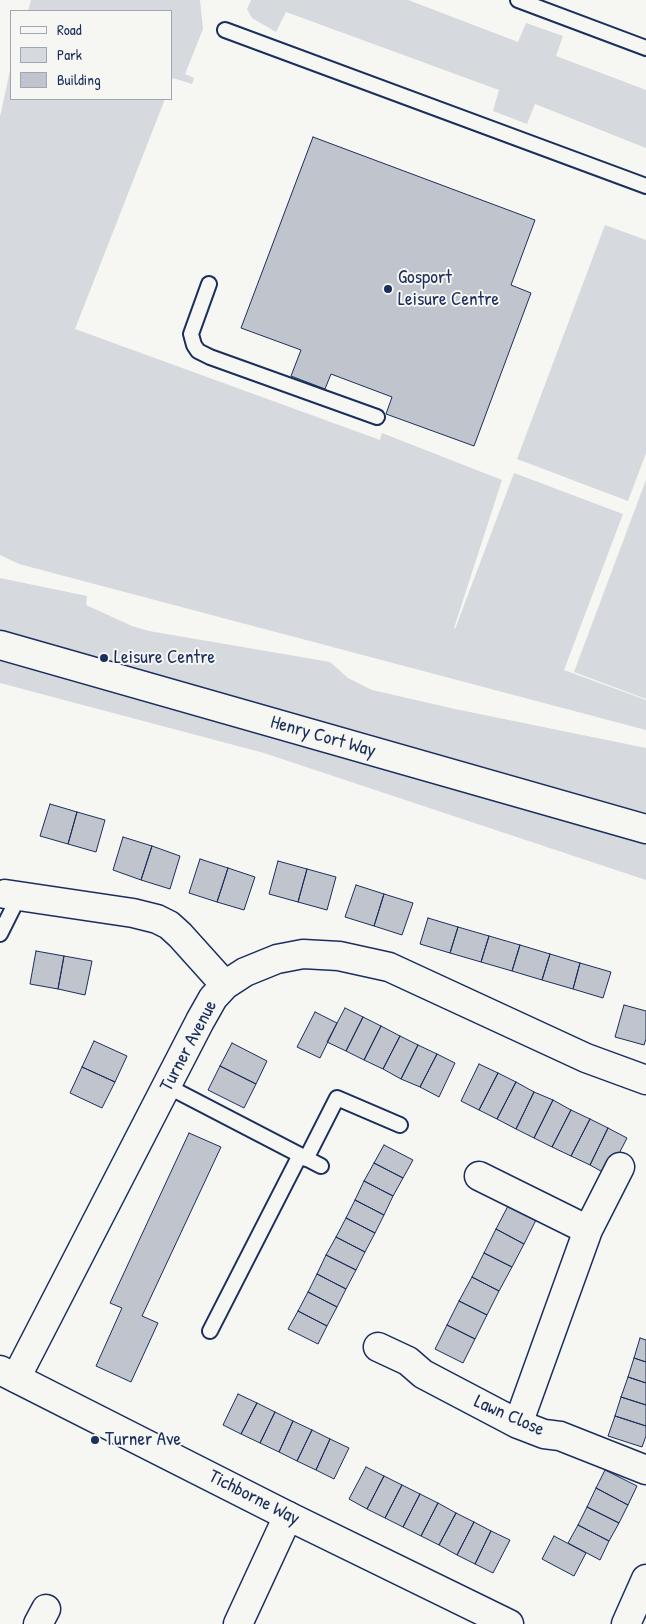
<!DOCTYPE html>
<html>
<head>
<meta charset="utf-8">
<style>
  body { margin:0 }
  #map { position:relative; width:646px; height:1624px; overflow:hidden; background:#f6f6f2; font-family:"Patrick Hand",sans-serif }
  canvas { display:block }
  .legend { position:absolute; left:10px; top:10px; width:162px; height:90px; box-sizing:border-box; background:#f6f6f2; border:1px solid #9ea6b7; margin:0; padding:6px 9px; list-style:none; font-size:15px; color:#1b2f5e }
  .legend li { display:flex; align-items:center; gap:10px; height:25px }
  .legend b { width:25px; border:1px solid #9ea6b7 }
</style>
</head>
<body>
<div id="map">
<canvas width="646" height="1624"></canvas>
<ul class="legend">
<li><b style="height:6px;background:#f6f6f2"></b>Road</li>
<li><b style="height:14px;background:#d6d9dd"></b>Park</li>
<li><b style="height:14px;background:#c0c4cd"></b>Building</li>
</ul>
</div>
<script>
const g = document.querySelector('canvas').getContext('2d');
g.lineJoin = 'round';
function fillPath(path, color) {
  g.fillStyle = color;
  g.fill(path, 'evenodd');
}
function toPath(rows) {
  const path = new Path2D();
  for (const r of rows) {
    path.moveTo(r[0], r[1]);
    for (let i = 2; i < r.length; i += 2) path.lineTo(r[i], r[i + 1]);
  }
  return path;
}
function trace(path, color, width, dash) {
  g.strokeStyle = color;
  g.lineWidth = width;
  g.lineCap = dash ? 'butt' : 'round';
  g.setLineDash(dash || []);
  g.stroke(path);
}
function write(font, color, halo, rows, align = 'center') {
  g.font = font + ' "Patrick Hand",sans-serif';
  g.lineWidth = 4;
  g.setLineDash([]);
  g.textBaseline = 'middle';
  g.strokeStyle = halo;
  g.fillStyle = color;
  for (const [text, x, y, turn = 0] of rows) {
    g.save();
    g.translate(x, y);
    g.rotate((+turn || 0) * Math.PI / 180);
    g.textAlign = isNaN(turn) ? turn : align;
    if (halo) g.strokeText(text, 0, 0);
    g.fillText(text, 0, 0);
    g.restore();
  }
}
const green = toPath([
  [31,0,200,0,203,29,185,74,194,78,192,84,173,78,171,82,171,11,28,11],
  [251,0,408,0,518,42,526,23,563,36,556,56,646,90,646,148,535,104,527,124,493,111,499,90,286,12,276,32,252,18,247,9],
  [11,66,11,99,165,99,75,329,380,440,382,433,502,480,454,628,455,629,514,473,623,514,564,670,646,700,646,730,19,564,0,555,0,117],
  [605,225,646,240,646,453,628,501,517,459],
  [646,480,646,699,574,672],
  [0,578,87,596,86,605,132,626,149,631,330,662,348,678,372,690,455,709,646,748,646,880,264,753,0,683]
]);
const building = toPath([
  [313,137,535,220,511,285,531,293,474,446,386,414,392,397,331,374,325,389,291,376,301,350,241,328,313,137],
  [50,804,77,812,68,844,40,836,50,804],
  [77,812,105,820,96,852,68,844,77,812],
  [123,837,152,846,141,880,113,870,123,837],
  [152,846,180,856,170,889,141,880,152,846],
  [200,859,228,868,217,902,189,893,200,859],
  [278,861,307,869,298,902,269,894,278,861],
  [228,868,255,877,244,910,217,902,228,868],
  [307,869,336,877,327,910,298,902,307,869],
  [356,885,384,894,374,926,345,917,356,885],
  [384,894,413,903,402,935,374,926,384,894],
  [428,918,458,927,450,953,420,944,428,918],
  [458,927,489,936,481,962,450,953,458,927],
  [489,936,520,945,512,971,481,962,489,936],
  [520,945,550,954,542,980,512,971,520,945],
  [36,951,64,956,58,989,30,984,36,951],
  [550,954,580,963,573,989,542,980,550,954],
  [64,956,92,961,85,995,58,989,64,956],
  [580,963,611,972,603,998,573,989,580,963],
  [624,1005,646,1011,646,1039,644,1045,615,1037,624,1005],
  [345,1008,363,1017,346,1051,327,1042,345,1008],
  [315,1012,337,1023,320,1058,297,1047,315,1012],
  [363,1017,381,1026,364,1060,346,1051,363,1017],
  [381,1026,400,1036,383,1069,364,1060,381,1026],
  [400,1036,418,1045,401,1079,383,1069,400,1036],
  [94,1041,127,1056,115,1082,82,1067,94,1041],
  [232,1043,267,1061,256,1084,220,1066,232,1043],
  [418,1045,437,1054,420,1087,401,1079,418,1045],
  [437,1054,455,1063,439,1097,420,1087,437,1054],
  [479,1064,498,1073,479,1110,461,1101,479,1064],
  [220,1066,256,1084,244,1108,208,1090,220,1066],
  [82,1067,115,1082,102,1108,70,1093,82,1067],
  [498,1073,516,1082,497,1119,479,1110,498,1073],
  [516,1082,534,1092,516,1129,497,1119,516,1082],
  [534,1092,553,1100,534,1138,516,1129,534,1092],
  [553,1100,571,1110,552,1147,534,1138,553,1100],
  [571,1110,590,1119,571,1156,552,1147,571,1110],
  [590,1119,608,1128,590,1165,571,1156,590,1119],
  [608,1128,627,1138,608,1175,590,1165,608,1128],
  [189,1133,221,1147,142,1316,158,1323,131,1382,96,1366,122,1308,110,1303,189,1133],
  [384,1145,413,1160,403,1178,374,1163,384,1145],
  [374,1163,403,1178,393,1196,364,1181,374,1163],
  [364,1181,393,1196,384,1215,355,1200,364,1181],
  [355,1200,384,1215,375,1233,346,1218,355,1200],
  [508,1206,536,1220,524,1244,496,1229,508,1206],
  [346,1218,375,1233,365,1252,336,1237,346,1218],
  [496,1229,524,1244,512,1267,484,1253,496,1229],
  [336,1237,365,1252,356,1270,326,1255,336,1237],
  [484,1253,512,1267,499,1291,472,1277,484,1253],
  [326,1255,356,1270,346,1289,317,1274,326,1255],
  [317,1274,346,1289,337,1307,308,1292,317,1274],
  [472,1277,499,1291,487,1315,459,1301,472,1277],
  [308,1292,337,1307,327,1326,298,1311,308,1292],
  [459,1301,487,1315,475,1339,447,1325,459,1301],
  [298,1311,327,1326,318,1344,288,1329,298,1311],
  [447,1325,475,1339,463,1363,435,1349,447,1325],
  [640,1338,646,1340,646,1362,634,1358,640,1338],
  [634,1358,646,1362,646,1383,628,1377,634,1358],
  [628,1377,646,1383,646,1405,621,1397,628,1377],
  [238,1394,257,1403,241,1434,223,1425,238,1394],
  [621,1397,646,1405,646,1426,615,1416,621,1397],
  [257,1403,275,1412,260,1443,241,1434,257,1403],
  [275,1412,293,1421,279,1452,260,1443,275,1412],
  [615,1416,646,1426,646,1436,642,1447,608,1436,615,1416],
  [293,1421,312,1430,297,1461,279,1452,293,1421],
  [312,1430,330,1439,316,1470,297,1461,312,1430],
  [330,1439,349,1448,334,1479,316,1470,330,1439],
  [366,1467,384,1476,367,1509,349,1499,366,1467],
  [605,1470,637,1486,628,1505,596,1488,605,1470],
  [384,1476,402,1485,385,1518,367,1509,384,1476],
  [402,1485,420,1494,403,1527,385,1518,402,1485],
  [596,1488,628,1505,619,1523,587,1507,596,1488],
  [420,1494,438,1503,421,1536,403,1527,420,1494],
  [438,1503,456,1513,439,1545,421,1536,438,1503],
  [587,1507,619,1523,609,1541,578,1525,587,1507],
  [456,1513,474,1522,457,1555,439,1545,456,1513],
  [474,1522,491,1531,475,1564,457,1555,474,1522],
  [578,1525,609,1541,600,1560,568,1543,578,1525],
  [491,1531,510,1540,493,1573,475,1564,491,1531],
  [554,1536,586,1553,574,1576,542,1559,554,1536]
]);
const service = toPath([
  [518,0,646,48],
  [225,30,646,186],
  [209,284,191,334,194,345,198,351,210,357,377,417],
  [0,934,19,896],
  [167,1086,321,1166],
  [306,1159,337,1098,400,1125],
  [210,1331,300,1155]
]);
const minor = toPath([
  [0,645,646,829],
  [5,894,133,913,157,919,169,925,180,935,225,985],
  [479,1176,588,1230],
  [378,1347,408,1361,423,1374,518,1424,544,1434,560,1436,646,1470],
  [16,1378,200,1021,213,998,225,985,245,972,277,959,303,954,339,956,389,967,586,1058,646,1080],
  [518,1424,588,1230,620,1167],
  [38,1624,46,1609],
  [238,1624,288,1516],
  [626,1624,646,1579]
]);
const tertiary = toPath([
  [0,1370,288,1516,509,1624]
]);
const markers = [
  [388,289,5,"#1b2f5e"],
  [104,658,5,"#1b2f5e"],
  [95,1440,5,"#1b2f5e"]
];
const poiNames = [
  ["Gosport",398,278],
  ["Leisure Centre",398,300],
  ["Leisure Centre",114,658],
  ["Turner Ave",105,1440]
];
const streetNames = [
  ["Henry Cort Way",323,737,16],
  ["Turner Avenue",189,1046,-62],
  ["Lawn Close",509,1416,24],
  ["Tichborne Way",254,1498,27]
];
fillPath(green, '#d6d9dd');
fillPath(building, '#c0c4cd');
trace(building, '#1b2f5e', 1);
trace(service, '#1b2f5e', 18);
trace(minor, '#1b2f5e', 31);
trace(tertiary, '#1b2f5e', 31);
trace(service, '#f6f6f2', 14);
trace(minor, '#f6f6f2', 28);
trace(tertiary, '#f6f6f2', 28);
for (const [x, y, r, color] of markers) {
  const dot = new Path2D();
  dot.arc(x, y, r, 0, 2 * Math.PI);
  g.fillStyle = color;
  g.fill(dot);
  trace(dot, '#f6f6f2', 2);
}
write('19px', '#1b2f5e', '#f6f6f2', poiNames, 'left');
write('19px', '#1b2f5e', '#f6f6f2', streetNames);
</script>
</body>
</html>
